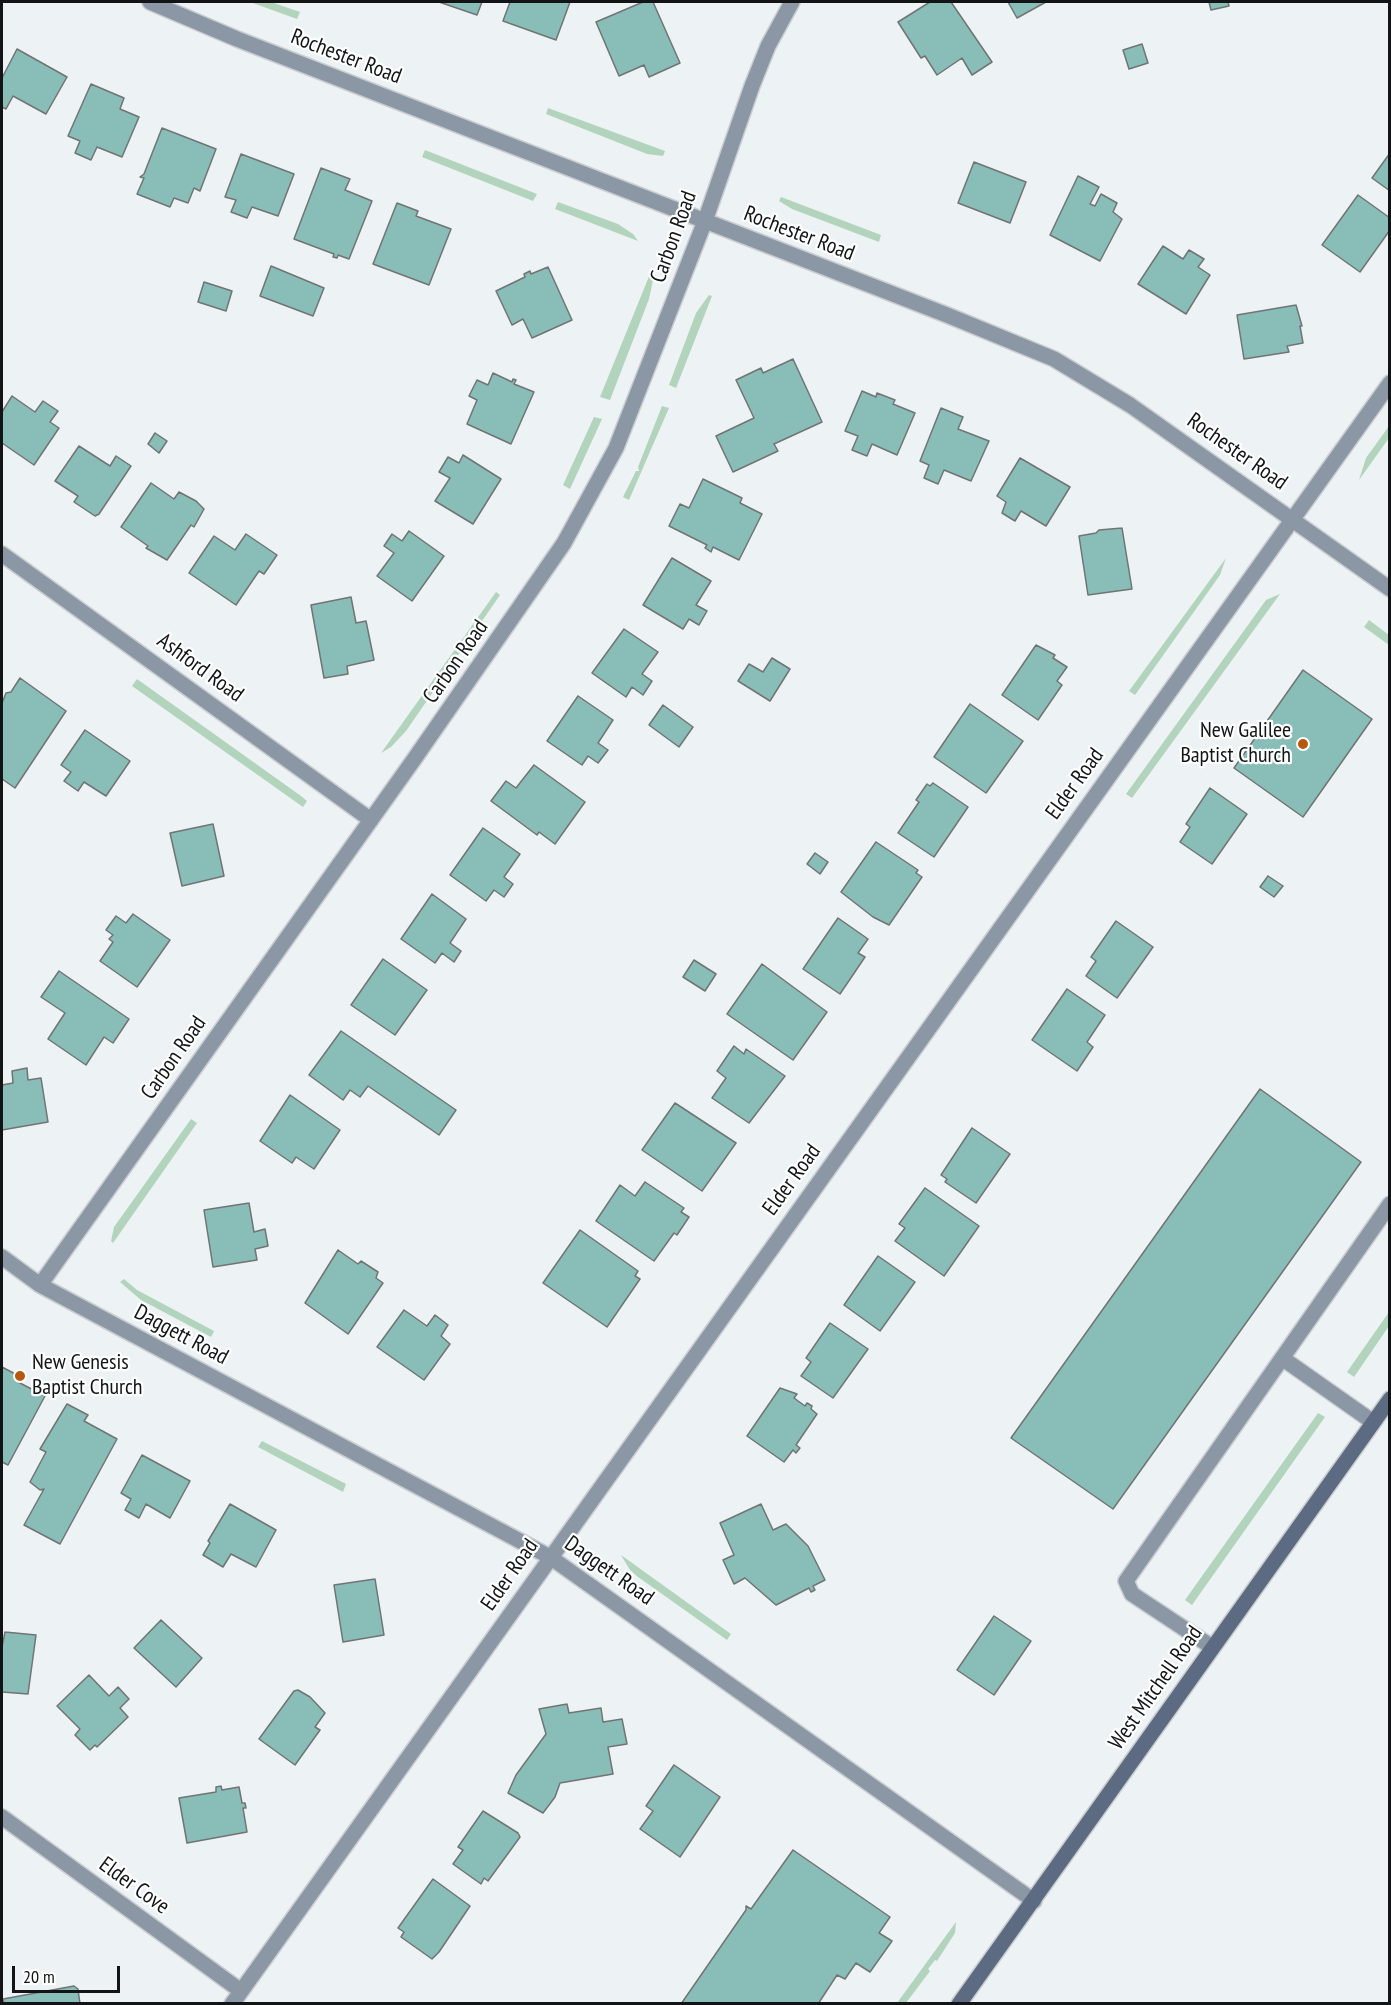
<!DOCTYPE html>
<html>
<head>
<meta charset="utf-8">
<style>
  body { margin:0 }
  #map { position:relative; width:1391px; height:2005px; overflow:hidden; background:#edf2f4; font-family:"PT Sans Narrow",sans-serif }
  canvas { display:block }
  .frame { position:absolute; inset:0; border:3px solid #121415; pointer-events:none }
  .scale { position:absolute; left:12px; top:1966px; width:108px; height:27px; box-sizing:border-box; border:3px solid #121415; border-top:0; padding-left:8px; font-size:18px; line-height:21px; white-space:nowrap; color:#121415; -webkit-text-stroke:4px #feffff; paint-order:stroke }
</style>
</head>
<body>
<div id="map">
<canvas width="1391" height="2005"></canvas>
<div class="frame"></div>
<div class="scale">20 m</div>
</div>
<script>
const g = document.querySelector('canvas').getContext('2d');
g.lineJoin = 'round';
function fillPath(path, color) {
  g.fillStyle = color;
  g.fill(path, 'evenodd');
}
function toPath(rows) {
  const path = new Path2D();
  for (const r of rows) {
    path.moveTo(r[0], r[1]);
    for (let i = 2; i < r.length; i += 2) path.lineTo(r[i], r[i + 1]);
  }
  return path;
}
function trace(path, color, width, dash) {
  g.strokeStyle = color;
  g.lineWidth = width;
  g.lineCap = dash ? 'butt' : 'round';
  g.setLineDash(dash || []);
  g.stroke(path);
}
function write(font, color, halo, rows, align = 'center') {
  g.font = font + ' "PT Sans Narrow",sans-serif';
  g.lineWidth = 4.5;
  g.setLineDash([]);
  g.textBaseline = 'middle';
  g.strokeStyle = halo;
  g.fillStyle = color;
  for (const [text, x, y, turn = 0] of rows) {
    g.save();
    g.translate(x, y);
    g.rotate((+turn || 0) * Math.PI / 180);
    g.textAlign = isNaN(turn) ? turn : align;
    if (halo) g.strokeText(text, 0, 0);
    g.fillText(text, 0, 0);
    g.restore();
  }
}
const green = toPath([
  [250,2,271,2,300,12,297,19],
  [548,108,665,151,663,156,647,154,546,114],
  [425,150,537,194,533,201,422,157],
  [781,197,881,235,879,242,792,209,779,201],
  [558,202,618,224,633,234,638,241,555,209],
  [650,274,653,280,649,299,610,400,600,397],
  [709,295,712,296,676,388,669,385,696,313],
  [662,406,669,408,629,500,623,497,636,471,639,471,638,467],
  [594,417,602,419,570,489,563,485],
  [1389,426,1389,438,1359,480,1366,458],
  [1226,558,1220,575,1135,695,1129,691],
  [496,592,500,595,406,731,391,747,381,753],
  [1280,594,1132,798,1126,794,1261,607,1266,600],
  [1369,620,1389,635,1389,645,1364,627],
  [137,679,301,796,307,801,303,807,132,686],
  [191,1119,197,1123,113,1243,111,1241,114,1227],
  [124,1279,137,1290,214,1331,211,1337,141,1300,120,1282],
  [1389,1312,1389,1326,1354,1377,1347,1372],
  [1318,1413,1325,1417,1192,1605,1185,1600],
  [262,1441,346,1484,343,1492,258,1447],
  [621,1555,731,1634,727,1640,638,1577,630,1570],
  [956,1922,955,1933,937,1961,935,1960,928,1969,930,1971,906,2003,897,2003]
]);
const building = toPath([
  [439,2,482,2,477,15,439,2],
  [510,2,570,2,556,40,503,21,510,2],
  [643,2,653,2,680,63,649,77,644,65,619,76,596,22,643,2],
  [930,2,951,2,992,62,972,75,962,58,937,75,925,56,921,58,898,22,930,2],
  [1008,2,1046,2,1017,18,1008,2],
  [1209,2,1228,2,1229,6,1211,10,1209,2],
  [1142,44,1148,63,1129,69,1123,50,1142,44],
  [17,49,67,77,46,114,13,96,6,109,2,107,2,78,17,49],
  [91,84,124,98,120,109,139,117,122,157,97,147,91,160,75,153,80,141,68,136,91,84],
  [162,128,216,149,200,191,194,188,188,203,174,198,170,207,137,194,144,178,140,177,144,174,162,128],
  [1390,153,1390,191,1372,178,1390,153],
  [241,154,294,174,278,216,252,207,247,218,231,212,236,200,225,197,241,154],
  [974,162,1026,182,1010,223,958,203,974,162],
  [321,168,350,179,345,190,372,201,349,259,338,255,337,258,333,257,334,254,294,239,321,168],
  [1078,176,1099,187,1090,204,1095,206,1101,194,1117,203,1113,212,1122,219,1100,261,1050,235,1078,176],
  [1358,195,1390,218,1390,230,1360,272,1322,245,1358,195],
  [397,203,418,211,416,216,451,229,429,285,373,264,397,203],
  [1163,246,1183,259,1189,250,1204,259,1198,267,1210,275,1186,314,1138,284,1163,246],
  [271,266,324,288,313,316,260,296,271,266],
  [548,267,572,320,532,338,523,319,512,325,496,291,525,277,524,274,530,271,531,274,548,267],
  [204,282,232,291,226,311,198,302,204,282],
  [1296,305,1302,326,1300,326,1303,343,1287,346,1289,352,1244,359,1237,315,1296,305],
  [793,359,822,422,774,444,778,451,733,472,716,436,754,418,736,380,761,368,763,373,793,359],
  [493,373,512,382,513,379,516,380,514,384,534,392,511,444,467,424,477,400,469,396,477,380,488,385,493,373],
  [862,391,876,397,877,393,895,400,893,404,915,413,897,455,872,444,867,456,852,450,858,436,845,431,862,391],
  [12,396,35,412,43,401,58,411,50,422,59,428,34,465,2,443,2,412,12,396],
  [941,408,963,417,958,429,989,441,971,481,944,470,938,484,924,478,929,465,920,461,941,408],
  [155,433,167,441,159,453,148,444,155,433],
  [79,446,110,466,116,456,131,466,99,514,95,516,74,502,78,496,55,481,79,446],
  [463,455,501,479,473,524,435,501,450,478,439,472,448,457,459,463,463,455],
  [1020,458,1070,487,1046,526,1021,511,1015,521,1002,513,1006,502,997,496,1020,458],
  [703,479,742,498,740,503,762,514,739,560,713,547,711,552,705,548,707,545,669,526,680,504,689,508,703,479],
  [151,483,174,499,179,492,196,501,204,509,194,527,191,525,167,560,146,548,148,546,121,527,151,483],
  [1122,528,1132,589,1088,595,1079,536,1096,533,1099,530,1122,528],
  [409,531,444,556,412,601,377,576,394,553,384,546,392,534,402,541,409,531],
  [246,534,277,555,264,574,259,571,236,605,189,573,214,536,235,550,246,534],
  [672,558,711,581,696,605,707,611,699,625,689,619,683,629,643,605,672,558],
  [351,597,356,623,366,621,374,660,347,666,348,674,324,678,311,605,351,597],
  [624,629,658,652,642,674,652,681,643,695,632,687,626,697,592,673,624,629],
  [1036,645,1055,655,1053,658,1067,667,1057,681,1062,685,1038,720,1002,695,1036,645],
  [772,658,790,669,770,701,738,681,749,664,763,672,772,658],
  [1303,670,1372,719,1303,817,1234,768,1303,670],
  [20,678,66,711,15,788,2,779,2,703,6,693,11,692,20,678],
  [578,696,613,720,598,743,608,750,598,763,588,756,582,765,547,741,578,696],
  [970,704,1023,741,986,793,934,757,970,704],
  [663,705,693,727,679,747,649,725,663,705],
  [85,730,130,761,106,796,84,782,78,791,64,781,71,772,61,765,85,730],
  [534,765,585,802,555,844,539,832,537,835,491,801,506,781,516,788,534,765],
  [933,783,968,807,934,857,898,833,919,802,916,800,927,784,930,786,933,783],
  [1210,788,1247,814,1212,864,1180,842,1190,827,1186,824,1210,788],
  [213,824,224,876,182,886,170,833,213,824],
  [483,828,520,854,504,877,513,884,504,897,494,890,486,901,450,875,483,828],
  [876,842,918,870,916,873,922,877,889,925,873,917,841,892,876,842],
  [815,853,828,862,820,874,807,864,815,853],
  [1268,876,1283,886,1274,897,1260,887,1268,876],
  [432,894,466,919,450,943,461,951,454,962,442,953,435,963,401,939,432,894],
  [133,914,170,940,137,987,100,961,113,942,109,939,113,935,106,930,116,916,126,923,133,914],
  [838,918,868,939,858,953,865,957,840,994,803,969,838,918],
  [1116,921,1153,947,1117,998,1086,976,1096,961,1091,957,1116,921],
  [383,959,427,990,395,1035,351,1005,383,959],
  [694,960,716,974,705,991,683,977,694,960],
  [762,964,827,1012,793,1060,727,1014,762,964],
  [59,971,129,1019,113,1043,104,1037,86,1065,48,1039,65,1013,41,997,59,971],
  [1067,989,1105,1015,1087,1042,1093,1047,1077,1071,1032,1040,1067,989],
  [341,1031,456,1110,439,1135,368,1086,360,1097,350,1090,343,1100,309,1075,341,1031],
  [734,1046,744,1054,746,1049,785,1076,749,1123,712,1098,726,1078,717,1071,734,1046],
  [27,1068,28,1080,41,1078,48,1122,2,1130,2,1085,13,1083,12,1071,27,1068],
  [1260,1089,1361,1162,1113,1509,1011,1438,1260,1089],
  [290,1095,340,1130,314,1169,296,1157,292,1163,260,1141,290,1095],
  [675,1103,736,1143,702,1191,642,1150,675,1103],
  [972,1128,1010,1154,976,1203,945,1182,947,1179,941,1175,972,1128],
  [645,1182,684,1208,681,1212,689,1217,677,1235,674,1233,654,1261,596,1221,620,1185,635,1196,645,1182],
  [925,1188,979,1226,944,1276,895,1241,905,1228,899,1224,925,1188],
  [249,1203,254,1232,265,1229,268,1246,255,1249,257,1260,213,1267,204,1210,249,1203],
  [580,1230,638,1271,635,1276,640,1279,607,1327,543,1283,580,1230],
  [338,1250,358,1264,361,1261,378,1272,376,1278,383,1283,348,1334,305,1303,338,1250],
  [878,1256,915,1282,880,1331,844,1305,878,1256],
  [404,1310,427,1326,435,1315,448,1325,441,1336,450,1344,424,1380,377,1347,404,1310],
  [830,1323,868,1349,833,1398,801,1376,811,1362,806,1358,830,1323],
  [2,1367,21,1377,18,1382,45,1396,8,1465,2,1462,2,1367],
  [780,1388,797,1394,794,1398,805,1406,807,1403,812,1406,811,1409,817,1414,796,1445,800,1448,796,1453,793,1450,784,1462,747,1436,780,1388],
  [67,1404,88,1415,84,1421,117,1439,60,1544,24,1525,44,1489,40,1490,30,1482,46,1452,40,1449,67,1404],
  [142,1455,190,1481,170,1518,146,1504,139,1518,125,1510,131,1499,121,1493,142,1455],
  [230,1504,276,1530,256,1567,231,1554,223,1567,203,1555,210,1543,208,1541,230,1504],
  [761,1504,773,1530,786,1524,808,1546,825,1580,813,1586,815,1590,811,1592,809,1588,776,1605,745,1578,734,1584,723,1560,734,1555,720,1523,761,1504],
  [375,1579,384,1635,343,1642,334,1585,375,1579],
  [994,1616,1031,1641,994,1695,957,1670,994,1616],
  [161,1620,202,1658,176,1687,134,1648,161,1620],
  [5,1632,36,1635,28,1694,2,1692,2,1647,5,1632],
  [89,1675,109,1696,118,1687,129,1699,120,1708,128,1717,97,1747,95,1745,90,1750,75,1735,80,1729,57,1706,89,1675],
  [298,1690,310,1697,325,1713,315,1727,320,1730,295,1765,259,1739,294,1691,298,1690],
  [567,1704,569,1713,601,1708,603,1722,622,1719,627,1744,608,1747,613,1774,560,1783,555,1797,543,1813,508,1793,516,1775,546,1734,539,1709,567,1704],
  [674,1765,720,1797,680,1857,640,1829,653,1811,646,1806,674,1765],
  [221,1786,222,1790,239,1787,242,1803,245,1803,246,1808,243,1808,247,1832,187,1843,179,1798,216,1792,216,1787,221,1786],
  [483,1811,518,1833,520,1837,488,1881,484,1878,481,1884,453,1864,463,1850,458,1847,483,1811],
  [793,1850,890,1917,879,1933,892,1941,870,1972,856,1963,845,1979,837,1975,818,2004,681,2004,746,1910,746,1906,751,1909,793,1850],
  [433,1879,470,1906,439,1952,432,1959,401,1937,404,1932,398,1928,433,1879],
  [74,1986,78,1989,80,2004,4,2004,3,1999,74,1986]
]);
const service = toPath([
  [1282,1358,1373,1422],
  [1212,1647,1132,1594,1126,1581,1390,1204]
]);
const minor = toPath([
  [150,2,237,39,947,315,1054,359,1130,405,1390,589],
  [2,554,371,820],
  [2,1257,40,1285,550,1557,1034,1901],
  [40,1285,415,758,564,543,616,448,705,221,752,86,768,46,792,2],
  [2,1817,241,1991],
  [232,2004,1390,383]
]);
const secondary = toPath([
  [959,2004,1390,1399]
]);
const markers = [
  [1303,744,6,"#b75710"],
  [20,1376,6,"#b75710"]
];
const streetNames = [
  ["Rochester Road",346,57,21],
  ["Rochester Road",799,234,21],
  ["Carbon Road",674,237,-70],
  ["Rochester Road",1237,452,35],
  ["Carbon Road",456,662,-55],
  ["Ashford Road",200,668,36],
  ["Elder Road",1075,784,-54],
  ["Carbon Road",174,1058,-55],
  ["Elder Road",792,1180,-54],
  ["Daggett Road",181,1335,28],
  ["Daggett Road",609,1571,35],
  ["Elder Road",510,1575,-55],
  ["West Mitchell Road",1156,1688,-55],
  ["Elder Cove",134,1886,36]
];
const poiNames = [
  ["New Galilee",1291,731],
  ["Baptist Church",1291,756],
  ["New Genesis",32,1363,"left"],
  ["Baptist Church",32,1388,"left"]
];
fillPath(green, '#b3d4bc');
fillPath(building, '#89beb8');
trace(building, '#707474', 1.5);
trace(service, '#caced0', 18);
trace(minor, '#caced0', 18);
trace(secondary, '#caced0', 18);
trace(service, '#8c97a6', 15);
trace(minor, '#8c97a6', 15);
trace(secondary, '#5c6b81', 15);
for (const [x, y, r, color] of markers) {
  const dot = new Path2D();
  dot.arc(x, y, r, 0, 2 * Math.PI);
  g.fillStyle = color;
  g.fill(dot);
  trace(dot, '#feffff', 2);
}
write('22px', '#121415', '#feffff', streetNames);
write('22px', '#121415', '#feffff', poiNames, 'right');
</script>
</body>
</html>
